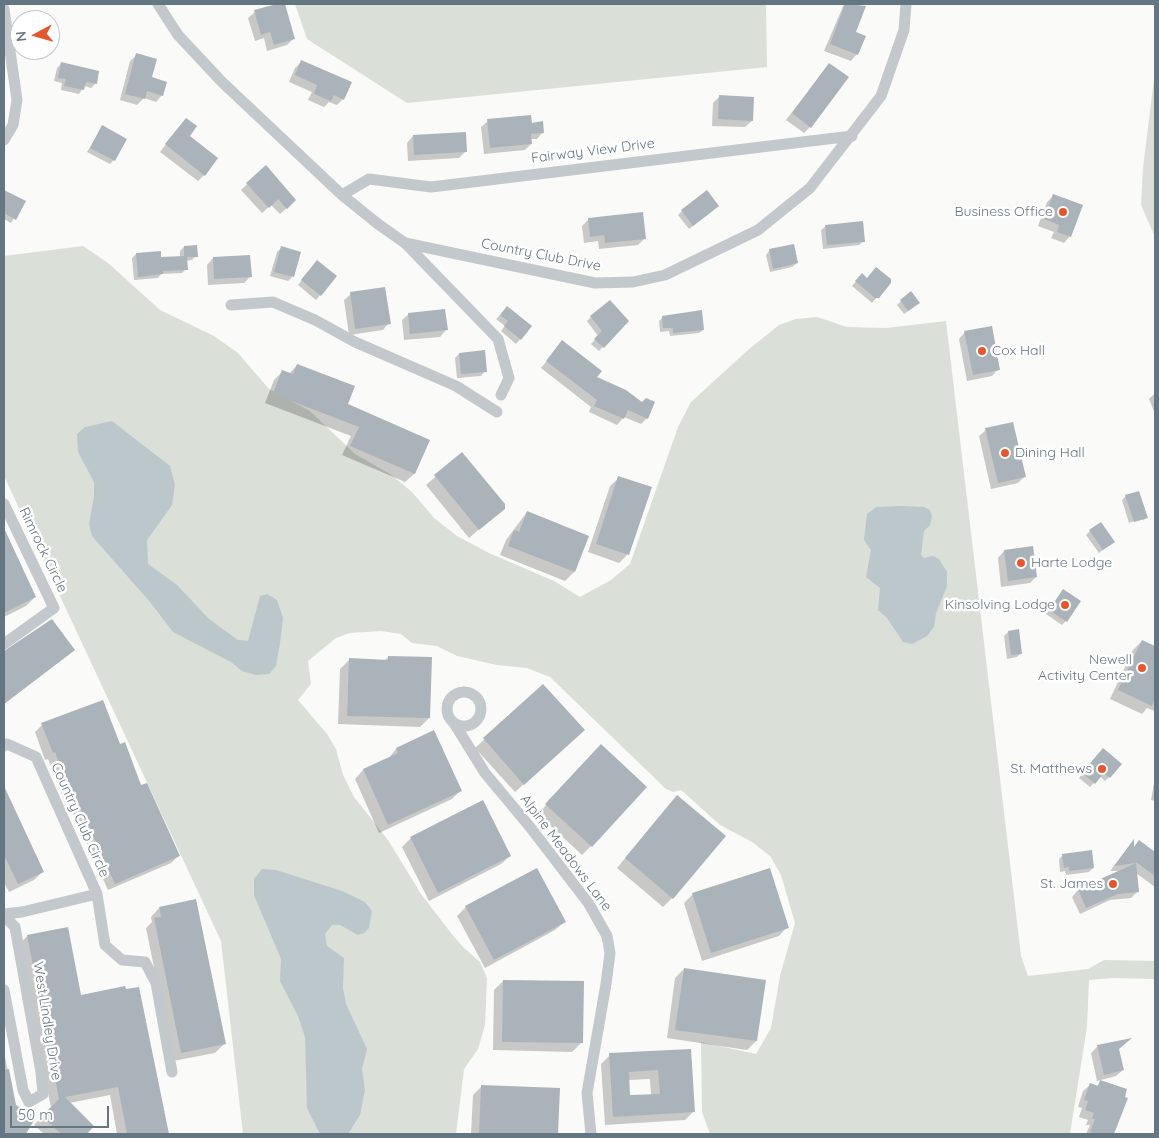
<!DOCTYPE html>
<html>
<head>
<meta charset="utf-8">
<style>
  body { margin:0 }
  #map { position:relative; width:1159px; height:1138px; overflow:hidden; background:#fafaf8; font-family:Quicksand,sans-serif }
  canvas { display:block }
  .frame { position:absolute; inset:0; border:5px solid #657683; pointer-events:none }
  .north { position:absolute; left:10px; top:10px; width:50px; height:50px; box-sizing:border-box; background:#fff; border:1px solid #c1c8cd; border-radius:50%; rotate:264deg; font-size:14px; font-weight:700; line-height:20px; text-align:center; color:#657683 }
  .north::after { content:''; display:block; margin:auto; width:18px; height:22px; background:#e4572e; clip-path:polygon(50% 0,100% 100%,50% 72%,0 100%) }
  .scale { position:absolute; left:10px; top:1106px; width:99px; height:22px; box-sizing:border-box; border:2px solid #657683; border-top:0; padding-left:6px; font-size:15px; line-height:18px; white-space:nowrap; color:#657683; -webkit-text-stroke:4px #fff; paint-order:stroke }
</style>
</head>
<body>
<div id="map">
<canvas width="1159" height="1138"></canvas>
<div class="frame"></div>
<div class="north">N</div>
<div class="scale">50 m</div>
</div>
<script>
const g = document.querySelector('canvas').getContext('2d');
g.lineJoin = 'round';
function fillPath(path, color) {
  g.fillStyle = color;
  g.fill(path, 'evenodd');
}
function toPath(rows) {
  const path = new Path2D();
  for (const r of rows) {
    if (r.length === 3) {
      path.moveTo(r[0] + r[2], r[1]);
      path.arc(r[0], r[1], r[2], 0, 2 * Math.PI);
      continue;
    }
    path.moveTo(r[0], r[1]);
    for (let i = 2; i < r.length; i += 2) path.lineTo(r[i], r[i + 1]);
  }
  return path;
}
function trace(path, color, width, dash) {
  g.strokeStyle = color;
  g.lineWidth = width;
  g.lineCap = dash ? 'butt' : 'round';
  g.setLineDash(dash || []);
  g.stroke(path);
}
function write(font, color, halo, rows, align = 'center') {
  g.font = font + ' Quicksand,sans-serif';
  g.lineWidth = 5;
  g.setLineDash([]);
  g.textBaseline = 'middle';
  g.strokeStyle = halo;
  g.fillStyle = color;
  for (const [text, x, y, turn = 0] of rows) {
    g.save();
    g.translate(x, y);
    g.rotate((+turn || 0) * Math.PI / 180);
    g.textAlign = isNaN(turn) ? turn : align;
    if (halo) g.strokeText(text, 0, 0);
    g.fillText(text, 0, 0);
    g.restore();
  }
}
const green = toPath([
  [295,4,766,4,767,67,407,103,307,39],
  [1155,71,1155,237,1141,205,1143,168],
  [83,246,108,263,160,310,214,336,238,353,269,389,310,411,355,454,390,474,412,492,434,518,457,536,489,553,554,581,580,597,611,580,630,564,678,427,691,402,748,350,779,325,796,319,817,317,847,327,886,328,946,321,1021,956,1028,976,1088,969,1104,960,1155,961,1155,979,1112,978,1089,980,1087,1027,1070,1134,710,1134,702,1112,701,1042,756,1054,771,1028,780,976,795,923,781,875,770,856,752,842,720,825,681,790,673,792,666,789,550,677,527,668,497,665,457,656,437,646,412,643,401,634,381,631,350,633,336,638,308,661,311,684,298,700,327,734,336,749,343,775,354,797,388,840,421,894,451,933,463,947,480,962,487,978,485,1025,478,1049,464,1069,456,1134,243,1134,221,941,4,476,4,256]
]);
const water = toPath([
  [112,421,170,466,175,485,172,505,147,540,148,564,177,585,209,619,238,640,248,641,260,596,267,594,277,600,283,618,280,643,276,666,269,674,256,675,242,671,231,662,173,632,150,602,92,536,89,524,94,497,94,482,78,452,77,434,85,427],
  [901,506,924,507,930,510,932,516,930,525,924,531,921,555,924,558,933,556,939,559,947,572,947,586,936,613,934,627,927,636,912,644,903,642,887,618,878,610,880,588,866,577,871,550,864,540,867,514,876,507],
  [262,869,276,870,342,891,365,902,372,911,369,928,364,933,358,935,340,925,332,925,325,934,327,946,344,958,343,988,346,1004,367,1049,362,1069,365,1090,360,1115,348,1134,320,1134,307,1108,305,1037,298,1016,280,981,281,959,254,895,254,879]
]);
const shadow = toPath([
  [284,4,294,38,287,45,267,51,264,38,255,41,248,18,255,12],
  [844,4,856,4,864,7,855,33,857,54,851,61,824,51],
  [137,55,162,95,156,102,144,98,137,105,120,100,130,61],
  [301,62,343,99,337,105,329,102,324,107,308,100,312,92,289,82,295,68],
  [61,64,96,83,91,88,84,86,79,94,61,90,62,83,54,81,57,68],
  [829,64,810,127,804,133,786,120],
  [720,96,752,121,745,127,712,126,713,103],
  [488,121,531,124,543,132,537,139,531,139,531,144,525,150,484,154,481,127],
  [180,126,188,136,204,175,198,181,160,152],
  [102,127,114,160,110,164,87,152],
  [413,136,466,151,459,158,408,161,407,143],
  [265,167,288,207,280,214,271,205,262,213,241,190],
  [4,191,24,202,11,223,4,219],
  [1054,195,1070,236,1064,243,1051,238,1054,232,1038,226,1047,202],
  [714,210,689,229,678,215,682,211],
  [589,219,645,238,638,245,599,249,598,241,584,243,582,226],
  [826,226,863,241,859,245,823,249,821,230],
  [184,247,196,256,192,260,186,261,186,269,182,273,161,274,158,278,134,280,132,258,136,254,160,258,180,257,180,251],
  [281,248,299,253,292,277,288,281,270,276,277,252],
  [770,250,797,263,792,267,770,272,766,255],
  [213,258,251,276,244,283,208,285,207,265],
  [313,266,335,277,316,300,298,285],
  [877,268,891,281,872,303,852,286,858,279,867,279],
  [351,294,389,323,383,330,349,335,344,300],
  [901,301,914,307,904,314,897,305],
  [507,308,531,326,516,344,501,331,505,326,496,319],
  [409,314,446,330,440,337,404,340,402,320],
  [591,317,628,321,599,351,591,344,598,336,587,321],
  [663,317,703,330,699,333,670,336,669,331,660,332,659,321],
  [965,332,998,369,992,376,967,381,959,339],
  [562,342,595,377,647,418,641,424,624,417,617,425,589,412,591,407,541,368],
  [484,352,485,371,481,376,457,378,455,358,459,354],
  [297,365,346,405,428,441,414,474,405,482,342,455,351,436,265,403,274,380,283,371,289,374],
  [1155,393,1155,414,1149,399],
  [986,430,1025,476,1018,483,991,489,979,436],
  [462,454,505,507,469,538,426,485],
  [619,478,628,554,619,563,588,552,610,486],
  [1126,496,1146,517,1143,521,1143,518,1129,523,1122,500],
  [527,512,587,537,574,572,565,581,500,555,506,540],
  [4,531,35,597,26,606,4,617],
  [1090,531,1113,542,1099,553,1086,535],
  [1004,551,1036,577,1030,583,1001,587,998,558],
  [1063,591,1066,621,1062,625,1046,614],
  [1008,632,1021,653,1017,657,1007,659,1004,636],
  [1142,641,1155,647,1155,711,1147,708,1142,714,1110,699,1133,650],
  [73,650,64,658,4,704,4,652],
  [388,657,429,718,420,727,338,724,340,669,349,660,384,661],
  [543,686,574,739,515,792,475,748],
  [42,725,119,746,178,856,171,863,108,890,68,802,65,803,48,759,45,760,35,732],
  [396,749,461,790,452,799,379,833,355,779,363,770,388,759],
  [592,754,591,846,582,855,538,814],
  [1099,754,1109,777,1105,781,1100,776,1090,787,1079,778],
  [1155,777,1155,801,1151,800],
  [4,789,43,871,34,880,9,892,4,882],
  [669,805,672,898,663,907,617,868],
  [411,838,510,856,501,864,429,901,402,847],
  [1133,842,1133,848,1139,842,1155,853,1155,887,1136,873,1137,892,1131,898,1110,900,1080,914,1072,897,1078,890,1122,871,1110,871],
  [1063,855,1093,868,1089,872,1066,875,1065,871,1060,872,1059,859],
  [693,894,787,927,779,936,702,961,684,903],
  [466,907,564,922,555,930,485,968,457,916],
  [159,908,224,1044,215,1053,173,1061,146,928,152,922,151,917],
  [27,936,80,996,138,988,167,1134,117,1134,110,1095,69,1103,93,1126,85,1134,44,1134,34,1125,51,1108,19,945],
  [684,969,756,1041,747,1050,667,1038,675,978],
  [503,981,581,1043,572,1052,493,1050,494,990],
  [1098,1046,1123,1070,1116,1076,1097,1081,1091,1053],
  [690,1050,694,1111,685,1120,605,1125,601,1064,610,1055],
  [650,1079,651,1095,629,1097,628,1080],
  [4,1052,15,1106,34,1117,24,1134,4,1134,4,1108,6,1104,4,1104],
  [1101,1082,1126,1099,1113,1134,1086,1134,1090,1125,1086,1125,1088,1120,1079,1117,1082,1108,1078,1107,1083,1091,1090,1085,1096,1087],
  [482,1086,559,1089,557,1134,471,1134,473,1095]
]);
const building = toPath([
  [277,4,285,4,295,39,274,45,270,32,261,35,254,10],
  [845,4,866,6,856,32,866,36,858,55,830,44],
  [136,53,157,59,152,77,167,82,163,96,147,91,145,99,125,94],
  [301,60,352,82,344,100,334,95,331,101,314,94,317,85,295,75],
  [61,62,99,71,97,84,86,82,84,90,64,86,66,79,58,78],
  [829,63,849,77,811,128,792,113],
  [719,95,754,97,753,121,718,119],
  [531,115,532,123,543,121,544,133,531,134,532,144,490,148,487,119],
  [186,118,197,126,190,136,218,158,205,176,165,144],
  [102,125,127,139,115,161,90,148],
  [466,132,467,152,414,155,413,135],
  [266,165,296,200,287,209,278,199,269,208,246,183],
  [4,190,26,201,16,220,4,213],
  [707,190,719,206,693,226,681,210],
  [1053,194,1083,205,1071,237,1057,232,1059,225,1044,219],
  [643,212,646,239,605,243,604,235,590,237,588,218],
  [863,221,865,242,827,245,825,225],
  [794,244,798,263,773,269,769,249],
  [197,245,198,257,187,257,188,270,163,271,163,274,138,277,136,253,161,251,161,257,184,256,184,246],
  [281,246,301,252,294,277,274,272],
  [250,255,252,277,214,279,213,257],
  [317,260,337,276,321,296,301,280],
  [876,267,891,279,891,283,879,298,875,298,855,281,862,273,867,278],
  [385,287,391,324,355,329,350,292],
  [911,291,920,303,908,311,900,300],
  [610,300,629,321,604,348,594,339,602,331,590,316],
  [507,306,532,326,521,340,504,326,508,321,500,315],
  [445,309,448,330,410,334,408,313],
  [702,310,704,330,673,333,673,328,663,328,662,316],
  [992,326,1000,370,973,375,964,331],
  [562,340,602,371,597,377,626,390,642,402,646,398,655,402,648,419,628,410,624,419,594,406,597,400,546,361],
  [485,350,487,372,461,374,459,353],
  [297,364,355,386,348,404,430,440,415,474,350,446,359,427,273,394,282,370,293,374],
  [1013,422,1026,477,998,483,985,428],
  [462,452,505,504,505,509,479,530,434,475],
  [618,476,652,487,629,555,596,544],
  [1139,491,1148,518,1134,522,1125,495],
  [527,511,589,536,575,572,508,546,514,530,519,532],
  [1101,522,1115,542,1103,550,1089,530],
  [4,528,36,597,4,613],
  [1033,546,1037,577,1008,581,1004,550],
  [1063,589,1081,601,1067,622,1049,610],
  [52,619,75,650,4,704,4,651],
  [1019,629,1022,654,1011,655,1008,631],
  [1142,640,1155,646,1155,698,1152,706,1118,690],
  [388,656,432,657,430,718,347,716,349,658,388,660],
  [543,684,585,730,524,785,483,738],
  [103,700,120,744,125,742,141,785,147,783,180,856,115,884,75,796,72,797,55,752,53,753,41,723],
  [434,730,462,791,388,825,363,769,398,753,396,748],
  [601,744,647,787,592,847,545,804],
  [1103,748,1122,764,1110,778,1104,773,1095,784,1082,773],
  [4,786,44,872,18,884,4,855],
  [677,795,726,836,673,899,625,858],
  [483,800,511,856,438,893,410,837],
  [1134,839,1134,847,1139,840,1155,852,1155,876,1136,862,1139,892,1118,894,1086,908,1078,889,1136,863,1114,866],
  [1092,850,1094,868,1069,871,1069,867,1064,868,1062,854],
  [537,868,566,922,494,960,465,906],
  [770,868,789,928,711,953,692,893],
  [196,899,226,1044,181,1053,154,918,161,917,159,907],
  [68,927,81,995,125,986,126,989,139,987,169,1134,127,1134,118,1087,65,1097,94,1126,87,1134,61,1134,42,1116,59,1099,27,935],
  [684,968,766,980,757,1041,675,1030],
  [503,980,584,981,583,1043,502,1042],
  [1132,1038,1119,1049,1124,1070,1104,1075,1097,1045],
  [691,1049,695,1112,613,1117,609,1053],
  [658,1070,660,1094,630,1095,629,1072],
  [9,1069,16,1105,36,1117,26,1134,4,1134,4,1070],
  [1100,1080,1127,1089,1125,1097,1128,1098,1114,1134,1096,1134,1090,1132,1095,1119,1092,1119,1094,1113,1085,1110,1088,1101,1084,1100,1090,1083,1098,1086],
  [481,1085,560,1088,558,1134,479,1134]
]);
const minor = toPath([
  [158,4,178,35,222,82,342,195,378,224,405,243,595,283,633,282,665,275,758,230,810,188,881,96,904,30,906,4],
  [4,9,17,100,13,125,4,140],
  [342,195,369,179,431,187,852,136],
  [405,243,498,339,509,378,501,395],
  [231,305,273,302,315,320,355,342,456,386,497,412],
  [4,504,54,608,4,644],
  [464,709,17],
  [454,723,485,773,530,827,589,904,607,936,610,953,606,984,587,1093,591,1134],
  [4,746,7,744,36,757,97,894,22,912,4,914],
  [97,894,105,945,122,960,145,962,156,983,172,1072],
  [4,916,15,927,41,1072,43,1094,29,1102,23,1090,4,990]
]);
const markers = [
  [1063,212,5,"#e4572e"],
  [982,351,5,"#e4572e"],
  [1005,453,5,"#e4572e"],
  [1021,563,5,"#e4572e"],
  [1065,605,5,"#e4572e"],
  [1142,668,5,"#e4572e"],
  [1102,769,5,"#e4572e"],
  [1113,884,5,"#e4572e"]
];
const streetNames = [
  ["Fairway View Drive",593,151,-7],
  ["Country Club Drive",541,255,11],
  ["Rimrock Circle",43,550,64],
  ["Country Club Circle",80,820,66],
  ["Alpine Meadows Lane",566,853,53],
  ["West Lindley Drive",47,1021,81]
];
const poiNames = [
  ["Business Office",1053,212],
  ["Cox Hall",992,351,"left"],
  ["Dining Hall",1015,453,"left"],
  ["Harte Lodge",1031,563,"left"],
  ["Kinsolving Lodge",1055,605],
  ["Newell",1132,660],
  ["Activity Center",1132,676],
  ["St. Matthews",1092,769],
  ["St. James",1103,884]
];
fillPath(green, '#dadfd7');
fillPath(water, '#bbc7cb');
fillPath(shadow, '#0003');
fillPath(building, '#aab3b9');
trace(minor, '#c3c8cc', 11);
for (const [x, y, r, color] of markers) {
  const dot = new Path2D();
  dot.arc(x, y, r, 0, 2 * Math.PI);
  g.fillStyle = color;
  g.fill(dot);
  trace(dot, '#fff', 2);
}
write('14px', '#657683', '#fff', streetNames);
write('14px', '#657683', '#fff', poiNames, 'right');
</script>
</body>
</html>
